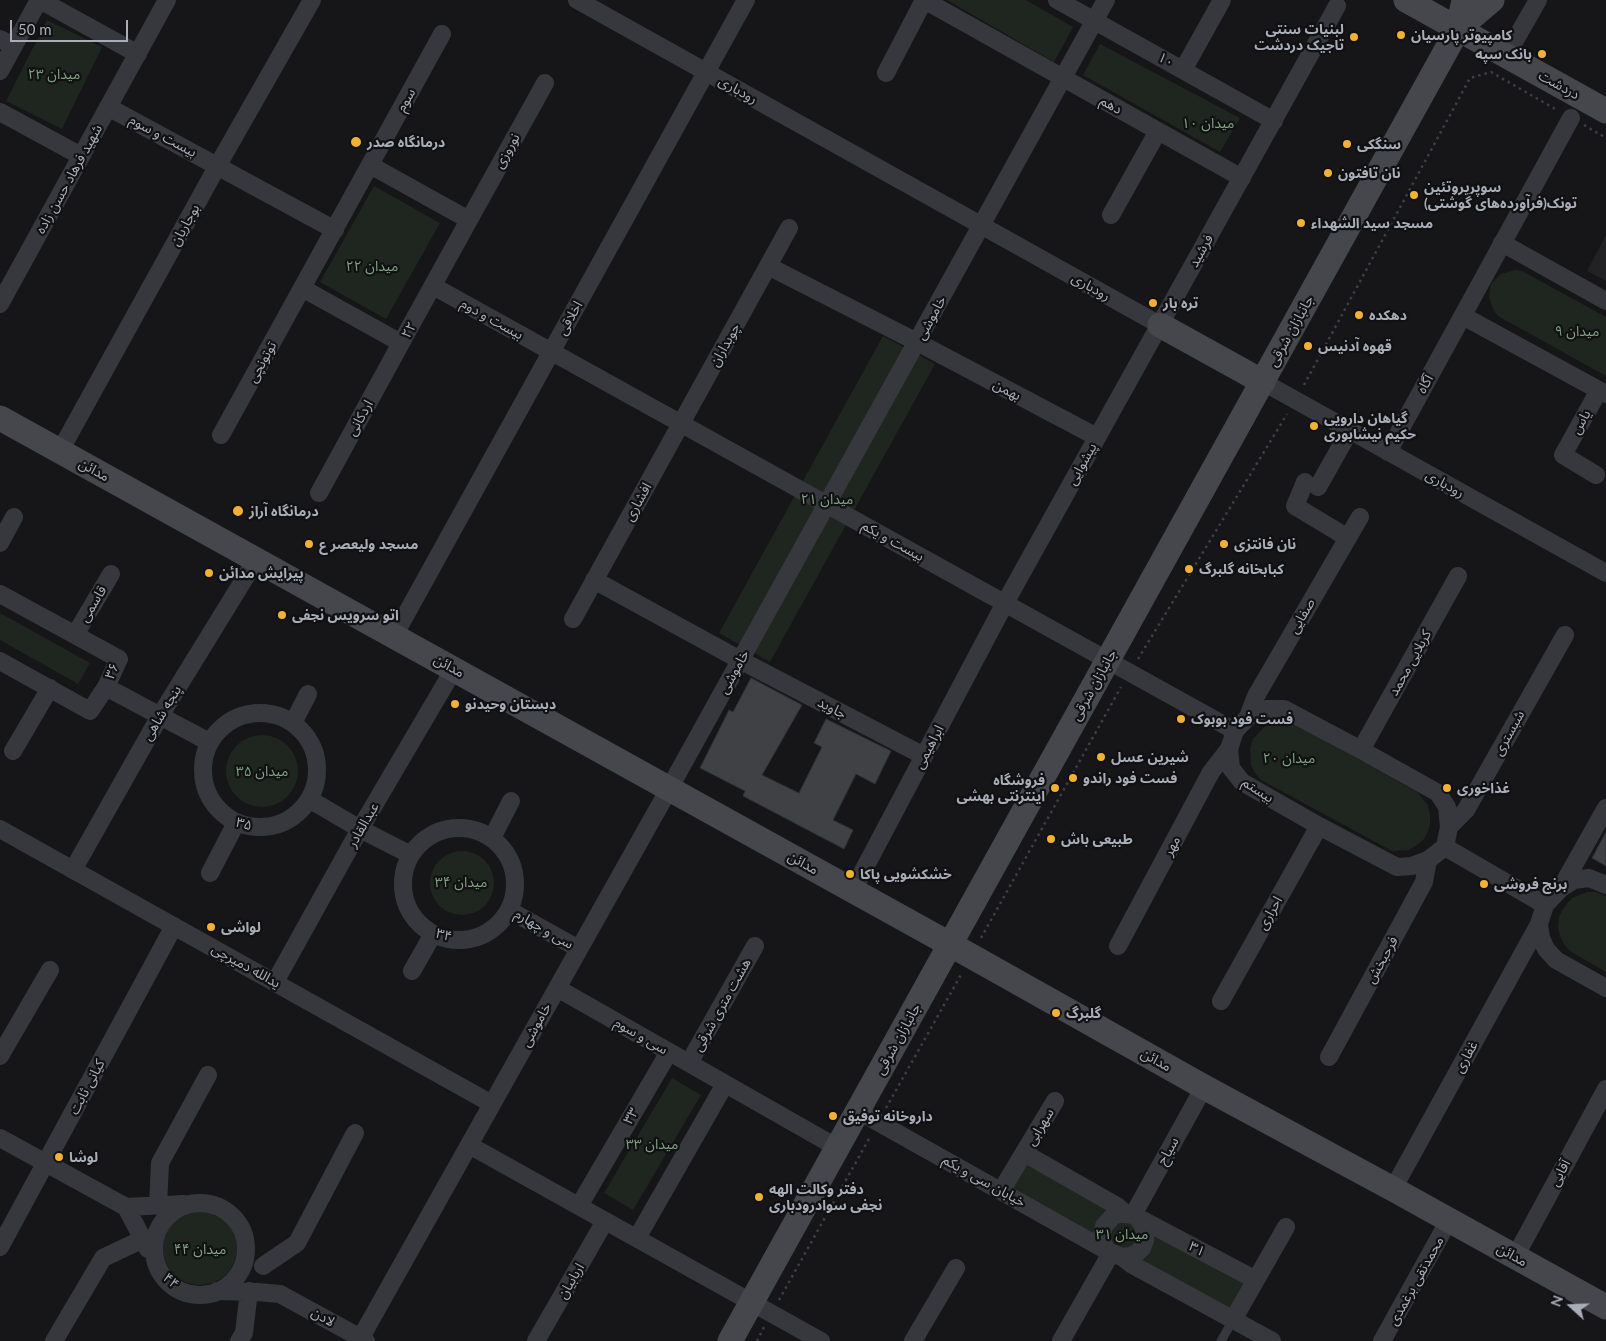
<!DOCTYPE html>
<html>
<head>
<meta charset="utf-8">
<style>
  body { margin:0 }
  #map { position:relative; width:1606px; height:1341px; overflow:hidden; background:#161618; font-family:Lato,sans-serif }
  canvas { display:block }
  .north { position:absolute; left:1546px; top:1281px; width:50px; height:50px; -webkit-text-stroke:4px #111113; paint-order:stroke; rotate:290deg; font-size:14px; font-weight:700; line-height:20px; text-align:center; color:#a8adb8 }
  .north::after { content:''; display:block; margin:auto; width:18px; height:22px; background:#a8adb8; clip-path:polygon(50% 0,100% 100%,50% 72%,0 100%) }
  .scale { position:absolute; left:10px; top:20px; width:118px; height:22px; box-sizing:border-box; border:2px solid #a8adb8; border-top:0; padding-left:6px; font-size:15px; line-height:18px; white-space:nowrap; color:#a8adb8; -webkit-text-stroke:4px #111113; paint-order:stroke }
</style>
</head>
<body>
<div id="map">
<canvas width="1606" height="1341"></canvas>
<div class="north">N</div>
<div class="scale">50 m</div>
</div>
<script>
const g = document.querySelector('canvas').getContext('2d');
g.lineJoin = 'round';
function fillPath(path, color) {
  g.fillStyle = color;
  g.fill(path, 'evenodd');
}
function toPath(rows) {
  const path = new Path2D();
  for (const r of rows) {
    if (r.length === 3) {
      path.moveTo(r[0] + r[2], r[1]);
      path.arc(r[0], r[1], r[2], 0, 2 * Math.PI);
      continue;
    }
    path.moveTo(r[0], r[1]);
    for (let i = 2; i < r.length; i += 2) path.lineTo(r[i], r[i + 1]);
  }
  return path;
}
function trace(path, color, width, dash) {
  g.strokeStyle = color;
  g.lineWidth = width;
  g.lineCap = dash ? 'butt' : 'round';
  g.setLineDash(dash || []);
  g.stroke(path);
}
function write(font, color, halo, rows, align = 'center') {
  g.font = font + ' Lato,"Noto Sans Arabic",sans-serif';
  g.lineWidth = 4.5;
  g.setLineDash([]);
  g.textBaseline = 'middle';
  g.strokeStyle = halo;
  g.fillStyle = color;
  for (const [text, x, y, turn = 0] of rows) {
    g.save();
    g.translate(x, y);
    g.rotate((+turn || 0) * Math.PI / 180);
    g.textAlign = isNaN(turn) ? turn : align;
    if (halo) g.strokeText(text, 0, 0);
    g.fillText(text, 0, 0);
    g.restore();
  }
}
const built = toPath([
  [1606,235,1606,281,1587,271]
]);
const green = toPath([
  [947,0,1026,0,1073,27,1054,62],
  [47,20,102,47,62,129,6,101],
  [1100,44,1240,118,1220,152,1083,75],
  [374,186,440,223,386,319,320,282],
  [1515,270,1522,271,1606,317,1606,376,1498,316,1494,311,1489,298,1491,284,1501,274],
  [883,336,935,364,770,662,719,633],
  [0,613,90,663,78,684,0,640],
  [1286,721,1294,723,1417,792,1428,805,1430,814,1430,823,1428,831,1424,839,1417,845,1409,850,1392,851,1261,780,1255,773,1251,765,1250,748,1253,739,1264,727,1278,722],
  [262,771,36],
  [462,883,32],
  [1587,892,1595,892,1606,896,1606,972,1570,951,1564,944,1560,936,1558,927,1559,918,1562,910,1572,898],
  [672,1078,701,1095,633,1210,604,1193],
  [1025,1159,1248,1282,1231,1314,1007,1190],
  [200,1248,37]
]);
const building = toPath([
  [751,678,802,705,762,775,799,793,822,747,814,743,826,719,891,751,875,784,856,774,833,820,853,830,844,849,743,796,745,791,700,768,729,710,733,712,751,678],
  [1606,832,1606,866,1592,858,1606,832]
]);
const path = toPath([
  [1584,125,1606,138],
  [1304,385,1470,78,1491,72,1557,110],
  [1138,659,1287,414],
  [981,938,1121,687],
  [886,1108,962,973],
  [779,1300,870,1137],
  [757,1341,764,1327]
]);
const lane = toPath([
  [1221,1341,1233,1320]
]);
const street = toPath([
  [40,0,138,54],
  [577,0,1160,325],
  [924,0,1242,178],
  [1057,0,1274,121],
  [0,39,14,46],
  [1506,56,1538,0],
  [1183,70,1222,0],
  [0,71,39,0],
  [886,73,924,0],
  [108,107,335,230],
  [0,112,81,156],
  [370,165,469,220,401,343,302,288,442,34],
  [1111,215,1158,131],
  [469,220,545,83],
  [1502,243,1606,301],
  [768,266,917,342,1097,437],
  [433,286,1235,731],
  [0,304,167,0],
  [1463,316,1606,394],
  [1263,382,1606,573],
  [221,435,302,288],
  [60,451,218,165,312,0],
  [1388,452,1571,118],
  [1596,475,1563,455,1599,390],
  [1305,482,1295,506,1348,538],
  [1318,487,1350,430],
  [319,493,401,343],
  [0,543,14,517],
  [594,580,740,660,924,756],
  [0,594,119,659,106,687,90,711,0,661],
  [573,619,789,228],
  [75,635,111,574],
  [394,636,746,0],
  [106,687,209,742],
  [1267,709,1284,709,1361,750,1438,793,1447,807,1449,827,1445,847,1428,860,1412,866,1397,867,1319,826,1242,782,1231,768,1229,749,1235,731,1248,717,1267,709],
  [260,770,57],
  [1248,717,1256,696,1360,517],
  [293,723,308,694],
  [1361,750,1458,576],
  [13,751,50,688],
  [309,799,360,829,411,855],
  [1449,827,1466,810,1565,635],
  [459,884,56],
  [0,829,492,1104],
  [492,838,511,801],
  [1445,847,1545,905],
  [73,870,160,716,256,560],
  [210,873,236,823],
  [1606,885,1589,878,1574,880,1560,889,1545,905,1539,924,1541,938,1546,949,1556,960,1606,988],
  [1561,888,1606,808],
  [853,890,1005,603,1337,6],
  [509,910,579,949],
  [1118,946,1211,772,1229,749],
  [412,971,433,934],
  [275,982,360,829,454,669],
  [557,988,838,1148],
  [1221,1001,1319,826],
  [0,1056,50,970],
  [1329,1057,1424,882,1428,860],
  [689,1063,755,946],
  [858,1111,1109,1252],
  [0,1138,126,1207,184,1204],
  [469,1145,821,1341],
  [1024,1153,1117,1206,1126,1214],
  [1393,1189,1539,924],
  [1001,1191,1055,1101],
  [200,1249,46],
  [158,1205,160,1163,208,1075],
  [579,1206,669,1052],
  [126,1207,148,1249],
  [1133,1215,1204,1087],
  [1139,1220,1143,1226,1145,1233,1145,1240,1142,1248,1137,1253,1130,1256,1122,1257,1109,1252,1105,1247,1102,1240,1102,1233,1104,1226,1113,1216,1119,1214,1126,1214,1133,1215,1256,1280],
  [637,1238,725,1084],
  [0,1247,174,926],
  [1122,1257,1131,1264,1272,1341],
  [1515,1257,1606,1089],
  [263,1266,297,1243,355,1133],
  [217,1291,257,1292,280,1294,366,1341],
  [1233,1320,1286,1227],
  [54,1341,103,1258,143,1239],
  [239,1341,244,1333,249,1291],
  [359,1341,669,789,1106,0],
  [536,1341,605,1221],
  [913,1341,956,1268],
  [1061,1341,1111,1253],
  [1382,1341,1449,1220]
]);
const secondary = toPath([
  [1406,0,1606,111],
  [1458,29,1492,0],
  [1160,325,1263,382],
  [0,418,971,956,1204,1087,1393,1189,1606,1307],
  [730,1341,1458,29,1464,0]
]);
const markers = [
  [1401,35,5,"#f2b134"],
  [1354,37,5,"#f2b134"],
  [1542,54,5,"#f2b134"],
  [356,142,6,"#f2b134"],
  [1347,144,5,"#f2b134"],
  [1328,173,5,"#f2b134"],
  [1414,195,5,"#f2b134"],
  [1301,223,5,"#f2b134"],
  [1153,303,5,"#f2b134"],
  [1359,315,5,"#f2b134"],
  [1308,346,5,"#f2b134"],
  [1314,426,5,"#f2b134"],
  [238,511,6,"#f2b134"],
  [309,544,5,"#f2b134"],
  [1224,544,5,"#f2b134"],
  [1189,569,5,"#f2b134"],
  [209,573,5,"#f2b134"],
  [282,615,5,"#f2b134"],
  [455,704,5,"#f2b134"],
  [1181,719,5,"#f2b134"],
  [1101,757,5,"#f2b134"],
  [1073,778,5,"#f2b134"],
  [1055,788,5,"#f2b134"],
  [1447,788,5,"#f2b134"],
  [1051,839,5,"#f2b134"],
  [850,874,5,"#f2b134"],
  [1484,884,5,"#f2b134"],
  [211,927,5,"#f2b134"],
  [1056,1013,5,"#f2b134"],
  [833,1116,5,"#f2b134"],
  [59,1157,5,"#f2b134"],
  [759,1197,5,"#f2b134"]
];
const poiNames = [
  ["لبنیات سنتی",1344,29,"right"],
  ["تاجیک دردشت",1344,45,"right"],
  ["کامپیوتر پارسیان",1411,35],
  ["بانک سپه",1532,54,"right"],
  ["درمانگاه صدر",367,142],
  ["سنگکی",1357,144],
  ["نان تافتون",1338,173],
  ["سوپرپروتئین",1424,187],
  ["تونک(فرآورده‌های گوشتی)",1424,203],
  ["مسجد سید الشهداء",1311,223],
  ["تره بار",1163,303],
  ["دهکده",1369,315],
  ["قهوه آدنیس",1318,346],
  ["گیاهان دارویی",1324,418],
  ["حکیم نیشابوری",1324,434],
  ["درمانگاه آراز",249,511],
  ["مسجد ولیعصر ع",319,544],
  ["نان فانتزی",1234,544],
  ["کبابخانه گلبرگ",1199,569],
  ["پیرایش مدائن",219,573],
  ["اتو سرویس نجفی",292,615],
  ["دبستان وحیدنو",465,704],
  ["فست فود بوبوک",1191,719],
  ["شیرین عسل",1111,757],
  ["فست فود راندو",1083,778],
  ["فروشگاه",1045,780,"right"],
  ["اینترنتی بهشی",1045,796,"right"],
  ["غذاخوری",1457,788],
  ["طبیعی باش",1061,839],
  ["خشکشویی پاکا",860,874],
  ["برنج فروشی",1494,884],
  ["لواشی",221,927],
  ["گلبرگ",1066,1013],
  ["داروخانه توفیق",843,1116],
  ["لوشا",69,1157],
  ["دفتر وکالت الهه",769,1189],
  ["نجفی سوادرودباری",769,1205]
];
const streetNames = [
  ["۱۰",1166,60,29],
  ["دردشت",1559,85,29],
  ["رودباری",738,90,29],
  ["سوم",406,100,-61],
  ["دهم",1111,105,29],
  ["بیست و سوم",163,136,28],
  ["نوروزی",507,151,-61],
  ["شهید فرهاد حسن زاده",69,179,-61],
  ["بوجاریان",185,225,-61],
  ["فرشید",1201,251,-61],
  ["رودباری",1091,287,29],
  ["اخلاقی",570,318,-61],
  ["خاموشی",931,318,-61],
  ["بیست و دوم",492,319,29],
  ["۲۲",409,330,-61],
  ["جانبازان شرقی",1291,331,-61],
  ["چوبداران",725,345,-61],
  ["توتونچی",262,362,-61],
  ["آگاه",1425,384,-61],
  ["بهمن",1007,390,28],
  ["اردکانی",360,418,-61],
  ["یاس",1581,422,-61],
  ["پیشوایی",1082,464,-61],
  ["مدائن",94,470,29],
  ["رودباری",1445,484,29],
  ["افشاری",638,502,-61],
  ["بیست و یکم",893,541,29],
  ["قاسمی",93,604,-59],
  ["صفایی",1302,616,-60],
  ["کربلایی محمد",1410,663,-61],
  ["مدائن",449,666,29],
  ["۳۶",112,671,-68],
  ["خاموشی",734,672,-61],
  ["جانبازان شرقی",1094,685,-61],
  ["جاوید",832,708,27],
  ["پنجه شاهی",162,713,-59],
  ["شبستری",1509,733,-61],
  ["ابراهیمی",929,747,-62],
  ["بیستم",1258,790,33],
  ["۳۵",244,824,16],
  ["عبدالقادر",363,825,-60],
  ["مهر",1172,846,-62],
  ["مدائن",803,863,29],
  ["احراری",1270,913,-61],
  ["سی و چهارم",544,929,30],
  ["۳۴",444,935,16],
  ["فرحبخش",1382,960,-61],
  ["یدالله دمیرچی",246,966,29],
  ["هشت متری شرقی",722,1005,-61],
  ["خاموشی",536,1025,-61],
  ["سی و سوم",641,1036,30],
  ["جانبازان شرقی",898,1039,-61],
  ["غفاری",1466,1057,-61],
  ["مدائن",1156,1060,29],
  ["کیانی ثابت",87,1087,-62],
  ["۳۳",631,1116,-60],
  ["سهرابی",1040,1127,-59],
  ["سیاح",1168,1151,-61],
  ["آقایی",1560,1173,-62],
  ["خیابان سی و یکم",984,1181,29],
  ["۳۱",1197,1249,28],
  ["مدائن",1512,1255,29],
  ["۴۴",171,1281,42],
  ["اربابیان",571,1281,-60],
  ["محمدتقی برغمدی",1416,1281,-61],
  ["لادن",323,1317,29]
];
const parkNames = [
  ["میدان ۲۳",54,74],
  ["میدان ۱۰",1208,123],
  ["میدان ۲۲",372,266],
  ["میدان ۹",1577,331],
  ["میدان ۲۱",827,499],
  ["میدان ۲۰",1289,758],
  ["میدان ۳۵",262,771],
  ["میدان ۳۴",461,882],
  ["میدان ۳۳",652,1144],
  ["میدان ۳۱",1122,1234],
  ["میدان ۴۴",200,1249]
];
fillPath(built, '#222225');
fillPath(green, '#1e261f');
fillPath(building, '#404145');
trace(building, '#303034', 1);
trace(path, '#3d3f44', 2.5, [2.5, 4]);
trace(lane, '#37383d', 9);
trace(street, '#37383d', 18);
trace(secondary, '#45474d', 25);
for (const [x, y, r, color] of markers) {
  const dot = new Path2D();
  dot.arc(x, y, r, 0, 2 * Math.PI);
  g.fillStyle = color;
  g.fill(dot);
  trace(dot, '#111113', 2);
}
write('bold 14px', '#a8adb8', '#111113', poiNames, 'left');
write('14px', '#a8adb8', '#111113', streetNames);
write('14px', '#7fa381', '#111113', parkNames);
</script>
</body>
</html>
